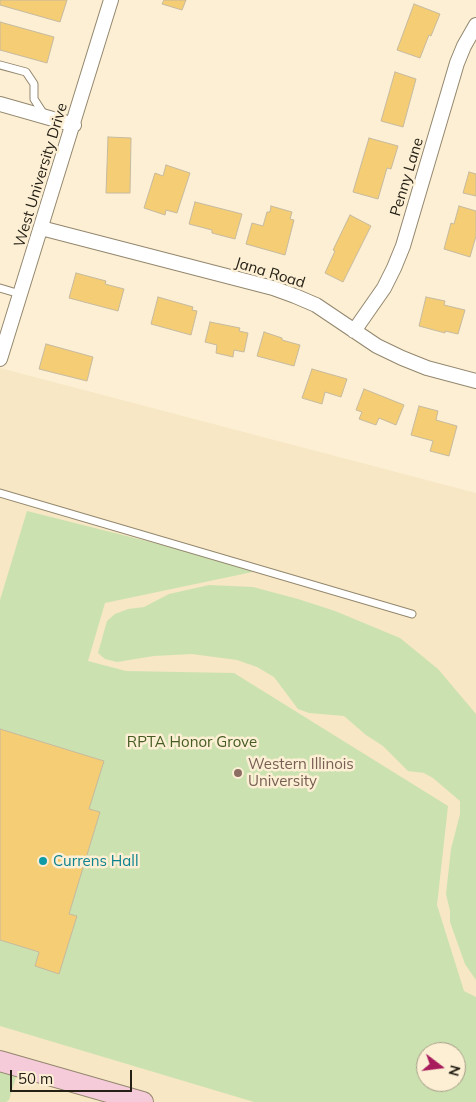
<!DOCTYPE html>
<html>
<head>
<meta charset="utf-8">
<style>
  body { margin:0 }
  #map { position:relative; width:476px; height:1102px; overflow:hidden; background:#fcefd4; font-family:Mulish,sans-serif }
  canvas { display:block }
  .north { position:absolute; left:416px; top:1042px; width:50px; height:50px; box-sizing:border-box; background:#fcefd4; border:1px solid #a69c88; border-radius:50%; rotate:105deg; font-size:14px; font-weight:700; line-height:20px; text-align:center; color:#252016 }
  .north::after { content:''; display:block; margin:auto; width:18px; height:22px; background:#a81b5c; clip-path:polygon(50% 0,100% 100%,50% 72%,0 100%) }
  .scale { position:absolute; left:10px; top:1070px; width:122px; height:22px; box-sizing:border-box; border:2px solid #252016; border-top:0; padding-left:6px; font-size:15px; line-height:18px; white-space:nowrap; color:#252016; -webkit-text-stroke:4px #fcefd4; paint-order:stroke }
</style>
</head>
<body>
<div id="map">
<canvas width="476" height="1102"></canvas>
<div class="north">N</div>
<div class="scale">50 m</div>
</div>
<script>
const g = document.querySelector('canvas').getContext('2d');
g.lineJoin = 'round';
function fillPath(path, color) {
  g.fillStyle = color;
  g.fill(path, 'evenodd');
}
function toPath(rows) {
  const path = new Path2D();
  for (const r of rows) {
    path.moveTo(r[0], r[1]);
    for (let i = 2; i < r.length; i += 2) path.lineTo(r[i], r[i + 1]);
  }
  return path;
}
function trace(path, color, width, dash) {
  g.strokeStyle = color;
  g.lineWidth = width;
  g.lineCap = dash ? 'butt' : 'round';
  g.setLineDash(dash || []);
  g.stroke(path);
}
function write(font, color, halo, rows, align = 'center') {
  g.font = font + ' Mulish,sans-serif';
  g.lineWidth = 5;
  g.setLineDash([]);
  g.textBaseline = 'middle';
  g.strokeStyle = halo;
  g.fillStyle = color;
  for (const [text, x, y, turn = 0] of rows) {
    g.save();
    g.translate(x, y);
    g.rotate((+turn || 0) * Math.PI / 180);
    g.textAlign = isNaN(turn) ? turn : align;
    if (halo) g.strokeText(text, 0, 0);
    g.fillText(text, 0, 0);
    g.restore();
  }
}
const built = toPath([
  [0,368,476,493,476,1102,0,1102],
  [426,1052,456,1052,456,1082,426,1082]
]);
const green = toPath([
  [27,511,262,570,105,603,88,661,126,671,234,673,448,806,437,905,464,991,476,997,476,1102,254,1102,0,1026,0,600],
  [426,1052,456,1052,456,1082,426,1082],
  [209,585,253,587,298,599,335,611,400,638,438,669,476,714,476,980,465,964,450,922,450,911,446,894,451,849,460,814,460,801,433,778,424,773,408,771,383,746,366,735,344,716,309,713,298,709,274,677,257,667,237,660,192,654,154,656,117,662,105,659,98,653,107,621,115,614,128,609,144,607,169,594],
  [0,1061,19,1067,9,1100,6,1102,0,1102]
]);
const building = toPath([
  [0,0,67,0,60,22,0,5,0,0],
  [164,0,186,0,182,10,162,4,164,0],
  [414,4,440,14,431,36,429,35,420,58,397,50,414,4],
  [0,22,54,37,47,63,0,50,0,22],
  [395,72,416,79,403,127,381,121,395,72],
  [108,137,131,138,130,193,106,193,108,137],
  [369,138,398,146,391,169,387,168,378,199,353,192,369,138],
  [166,165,190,173,177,213,166,210,165,215,144,208,155,173,163,176,166,165],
  [469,172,476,174,476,196,463,193,469,172],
  [195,202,242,214,235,239,212,233,212,230,189,224,195,202],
  [271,206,292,212,290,219,294,220,285,255,246,244,252,223,263,226,267,212,270,212,271,206],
  [459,206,476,211,476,236,470,257,444,249,451,223,454,224,459,206],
  [350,215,371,226,343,282,325,273,335,251,333,250,350,215],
  [76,273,106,281,105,284,124,289,118,311,69,298,76,273],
  [158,297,193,307,192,310,197,311,191,335,151,324,158,297],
  [426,297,445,301,444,305,465,310,458,334,445,331,445,333,419,326,426,297],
  [210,322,240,328,239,331,248,333,244,352,234,350,233,357,216,353,217,345,205,342,210,322],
  [264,332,282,338,282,340,300,345,294,366,257,356,264,332],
  [46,344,93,357,87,381,39,369,46,344],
  [312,369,347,379,341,397,325,392,322,404,302,398,312,369],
  [364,389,404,405,396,425,379,418,376,425,359,419,362,412,356,410,364,389],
  [419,406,438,411,436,420,457,426,449,456,430,451,433,441,411,435,419,406],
  [0,729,104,761,89,809,100,812,69,914,77,916,59,974,35,966,39,952,0,940,0,729]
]);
const lane = toPath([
  [0,65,26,72,34,84,34,99,45,116],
  [0,288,20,294],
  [0,493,412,614]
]);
const street = toPath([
  [0,104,74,125],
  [41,228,273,288,295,296,316,305,377,346,402,358,427,368,476,381],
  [354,331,384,288,394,268,403,246,457,63,464,46,476,25],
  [0,359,111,0]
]);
const secondary = toPath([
  [0,1061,143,1102]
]);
const markers = [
  [238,773,5,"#8d6e63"],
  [43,861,5,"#0f9aa8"]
];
const streetNames = [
  ["West University Drive",41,175,-73],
  ["Penny Lane",407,177,-73],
  ["Jana Road",270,273,17]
];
const parkNames = [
  ["RPTA Honor Grove",192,742]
];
const educationNames = [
  ["Western Illinois",248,764],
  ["University",248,781]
];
const cultureNames = [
  ["Currens Hall",53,861]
];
fillPath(built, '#f7e7c4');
fillPath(green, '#cbe2b0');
fillPath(building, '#f4cd75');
trace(building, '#c6ba9f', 1);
trace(lane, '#93876e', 9);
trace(street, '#93876e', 16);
trace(secondary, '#93876e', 22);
trace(lane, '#fff', 7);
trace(street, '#fff', 14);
trace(secondary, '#f6cbd9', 20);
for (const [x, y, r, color] of markers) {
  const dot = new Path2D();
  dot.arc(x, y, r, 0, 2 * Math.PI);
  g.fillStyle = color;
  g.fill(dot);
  trace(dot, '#fcefd4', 2);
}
write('15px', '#252016', '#fcefd4', streetNames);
write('15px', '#455c22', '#fcefd4', parkNames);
write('15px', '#785e54', '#fcefd4', educationNames, 'left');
write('15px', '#0d838f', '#fcefd4', cultureNames, 'left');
</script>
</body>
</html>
